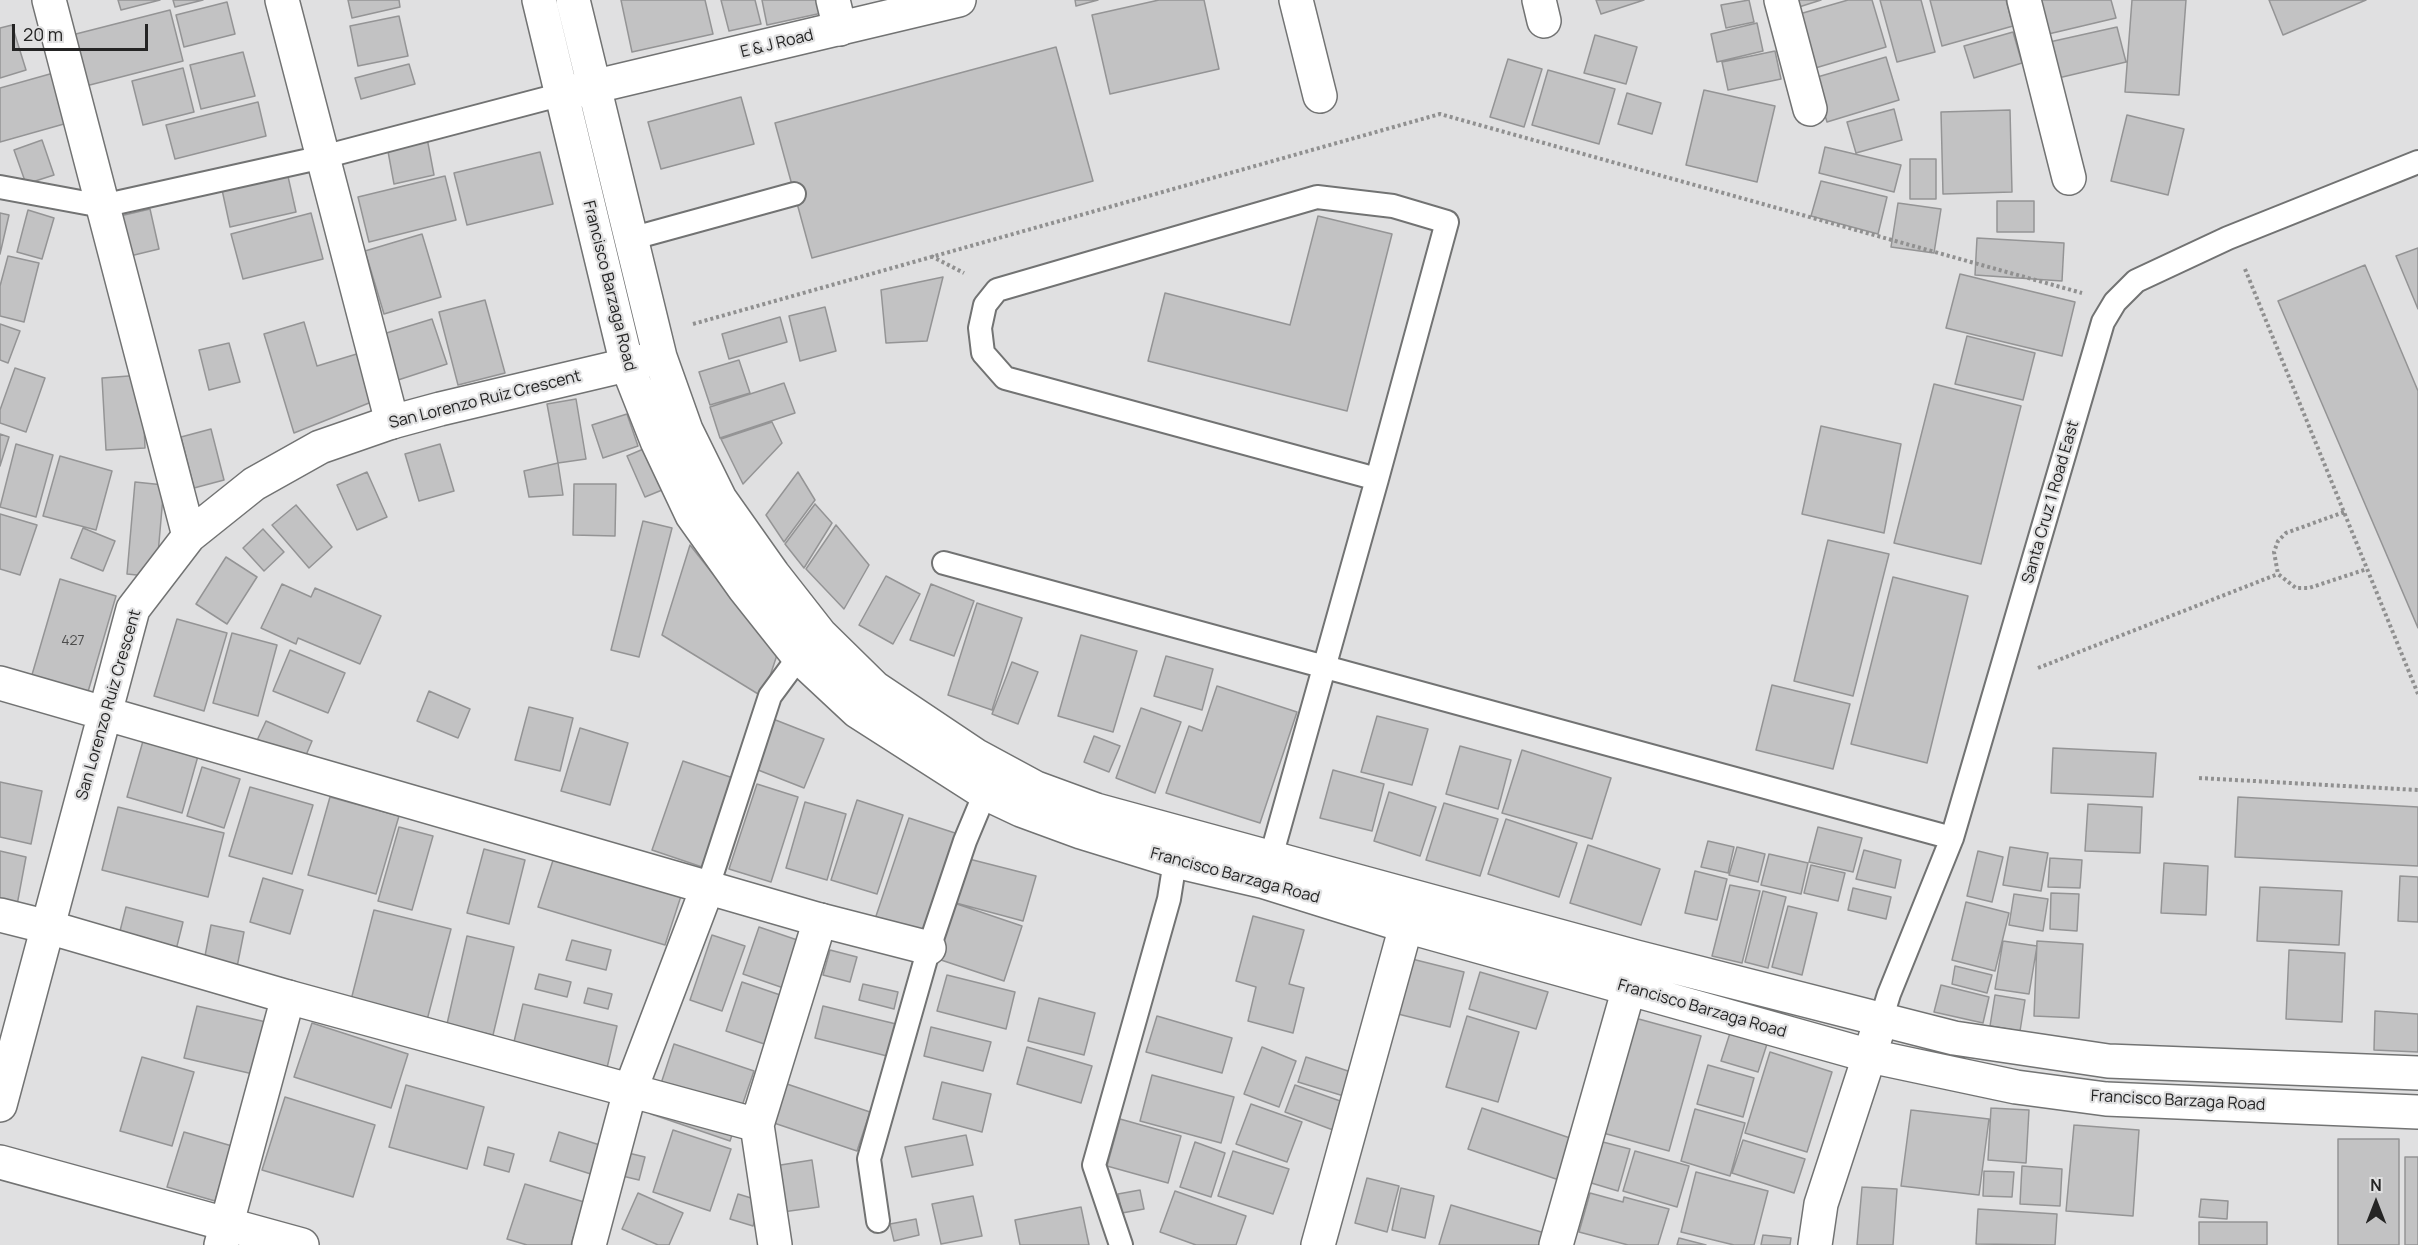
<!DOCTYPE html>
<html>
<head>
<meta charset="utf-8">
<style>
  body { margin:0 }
  #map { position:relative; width:2418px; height:1245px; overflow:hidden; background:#e0e0e1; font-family:Manrope,sans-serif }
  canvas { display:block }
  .north { position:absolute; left:2346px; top:1173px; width:60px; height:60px; -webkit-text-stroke:4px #e0e0e1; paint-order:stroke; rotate:0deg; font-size:16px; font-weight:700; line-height:24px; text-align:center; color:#242424 }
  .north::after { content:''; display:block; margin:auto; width:21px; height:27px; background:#242424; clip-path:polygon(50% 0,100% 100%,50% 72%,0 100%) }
  .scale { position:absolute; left:12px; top:24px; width:136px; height:27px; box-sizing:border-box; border:3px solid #242424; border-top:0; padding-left:8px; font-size:18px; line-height:21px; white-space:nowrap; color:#242424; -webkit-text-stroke:4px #e0e0e1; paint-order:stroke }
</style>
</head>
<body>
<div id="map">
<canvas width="2418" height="1245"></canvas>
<div class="north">N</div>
<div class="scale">20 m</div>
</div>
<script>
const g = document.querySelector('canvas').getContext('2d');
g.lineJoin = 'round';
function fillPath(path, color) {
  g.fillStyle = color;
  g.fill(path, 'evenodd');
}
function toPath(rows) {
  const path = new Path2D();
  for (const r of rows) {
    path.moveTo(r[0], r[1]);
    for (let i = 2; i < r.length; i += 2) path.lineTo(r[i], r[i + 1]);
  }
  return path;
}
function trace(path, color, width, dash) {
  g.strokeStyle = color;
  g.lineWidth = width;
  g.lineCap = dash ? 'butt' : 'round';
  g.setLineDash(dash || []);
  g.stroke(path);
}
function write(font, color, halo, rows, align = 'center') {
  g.font = font + ' Manrope,sans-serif';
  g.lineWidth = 4.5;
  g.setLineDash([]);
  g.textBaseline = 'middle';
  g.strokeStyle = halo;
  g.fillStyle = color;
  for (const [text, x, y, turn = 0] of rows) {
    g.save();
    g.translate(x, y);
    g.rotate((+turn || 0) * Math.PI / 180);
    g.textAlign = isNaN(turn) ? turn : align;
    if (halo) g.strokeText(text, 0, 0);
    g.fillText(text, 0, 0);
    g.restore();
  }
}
const building = toPath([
  [118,0,160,0,121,10,118,0],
  [173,0,203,0,175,7,173,0],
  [348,0,399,0,400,7,352,18,348,0],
  [621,0,705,0,713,34,632,52,621,0],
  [721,0,755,0,761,24,729,31,721,0],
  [762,0,819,0,822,13,767,25,762,0],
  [1075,0,1098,0,1076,6,1075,0],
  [1159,0,1204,0,1219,69,1110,94,1092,15,1159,0],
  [1596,0,1644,0,1601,14,1596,0],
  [1749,0,1754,22,1726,28,1721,5,1749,0],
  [1797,0,1821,0,1799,7,1797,0],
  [1848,0,1872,0,1886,47,1812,69,1796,15,1848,0],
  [1880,0,1921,0,1935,52,1897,62,1880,0],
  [1930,0,2006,0,2013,26,1942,46,1930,0],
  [2032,0,2111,0,2116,18,2040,36,2032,0],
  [2132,0,2186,0,2179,95,2125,92,2132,0],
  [2269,0,2366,0,2283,35,2269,0],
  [227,2,235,34,184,47,176,15,227,2],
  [170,10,183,61,82,87,68,36,170,10],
  [399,16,408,56,358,66,350,26,399,16],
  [1757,23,1763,51,1717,62,1711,34,1757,23],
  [12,25,26,70,0,78,0,28,12,25],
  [2117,27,2126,62,2054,79,2045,43,2117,27],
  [2013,32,2022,63,1974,78,1964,46,2013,32],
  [1595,35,1637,47,1626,84,1584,73,1595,35],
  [1056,47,1093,181,812,258,775,123,1056,47],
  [1775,51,1781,79,1728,90,1722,62,1775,51],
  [243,52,255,96,201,109,190,65,243,52],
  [1886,57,1899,100,1827,122,1814,78,1886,57],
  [1508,59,1542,69,1524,127,1490,117,1508,59],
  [409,64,415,84,361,99,355,78,409,64],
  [183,68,194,112,143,125,132,81,183,68],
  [1548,70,1615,89,1599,144,1532,125,1548,70],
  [57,72,71,122,0,142,0,88,57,72],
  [1704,90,1775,106,1757,182,1686,165,1704,90],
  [1627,93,1661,103,1652,134,1618,124,1627,93],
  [741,97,754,144,661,169,648,122,741,97],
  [258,102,266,136,175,159,166,125,258,102],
  [1894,109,1902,140,1856,153,1847,122,1894,109],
  [2010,110,2012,192,1943,194,1941,112,2010,110],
  [2127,115,2184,129,2168,195,2111,181,2127,115],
  [427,138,434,175,394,184,387,146,427,138],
  [42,140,54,175,26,184,14,150,42,140],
  [1825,147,1901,165,1894,192,1819,173,1825,147],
  [540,152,553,204,467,225,454,173,540,152],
  [1910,159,1936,159,1936,199,1910,199,1910,159],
  [287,172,296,212,230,227,221,185,287,172],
  [445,176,456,220,369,242,358,197,445,176],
  [1821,181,1887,197,1878,234,1811,216,1821,181],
  [1997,201,2034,201,2034,232,1997,232,1997,201],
  [1898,203,1941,209,1934,253,1891,247,1898,203],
  [150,209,159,249,130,256,120,216,150,209],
  [28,210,54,218,42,259,17,252,28,210],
  [0,213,9,215,0,254,0,213],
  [311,213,323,259,243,279,231,234,311,213],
  [1318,216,1392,234,1347,411,1148,361,1165,293,1290,325,1318,216],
  [422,234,441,297,384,314,365,251,422,234],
  [1977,238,2064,243,2062,281,1975,275,1977,238],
  [2418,248,2418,309,2396,256,2418,248],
  [8,256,39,263,24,322,0,316,0,286,8,256],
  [2365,265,2418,391,2418,628,2278,301,2365,265],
  [1960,274,2075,302,2062,356,1946,328,1960,274],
  [943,277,927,341,886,343,881,290,943,277],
  [485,300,505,373,458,385,439,312,485,300],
  [825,307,836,351,800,361,789,316,825,307],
  [780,317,787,342,729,359,722,334,780,317],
  [432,319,447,364,395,381,380,335,432,319],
  [304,322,317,366,360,353,374,401,294,433,264,334,304,322],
  [0,324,20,331,8,363,0,360,0,324],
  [1967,336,2035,353,2023,400,1955,384,1967,336],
  [229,343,240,382,209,390,199,350,229,343],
  [739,360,750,393,710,405,699,372,739,360],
  [15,368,45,378,26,432,0,423,0,410,15,368],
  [142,375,145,448,106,450,102,378,142,375],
  [784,383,795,413,720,438,710,407,784,383],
  [1934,384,2021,406,1981,564,1894,543,1934,384],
  [576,399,586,459,558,463,547,404,576,399],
  [627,414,638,446,603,458,592,425,627,414],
  [772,422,782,443,743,484,721,439,772,422],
  [1821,426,1901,444,1884,533,1802,514,1821,426],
  [211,429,224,480,194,488,181,437,211,429],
  [0,434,9,437,0,466,0,434],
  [16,444,53,455,36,517,0,507,16,444],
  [440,444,454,491,419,501,405,454,440,444],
  [648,447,667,488,645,497,627,456,648,447],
  [60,456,112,471,96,530,43,516,60,456],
  [558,463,563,495,529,497,524,471,558,463],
  [367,472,387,517,357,530,337,485,367,472],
  [798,472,815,500,784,542,766,515,798,472],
  [135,482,164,485,156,577,127,574,135,482],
  [574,484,616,484,615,536,573,535,574,484],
  [815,504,832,523,804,568,785,544,815,504],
  [296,505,332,547,309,568,272,525,296,505],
  [0,514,37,525,20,575,0,569,0,514],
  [643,521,672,528,639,657,611,650,643,521],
  [836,525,869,565,844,609,806,569,836,525],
  [83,528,115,541,103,571,71,558,83,528],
  [263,529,284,552,264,571,243,548,263,529],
  [1828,540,1889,554,1853,696,1794,681,1828,540],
  [690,545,777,655,763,697,662,635,690,545],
  [226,557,257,577,227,624,196,604,226,557],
  [886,576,920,594,893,644,859,625,886,576],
  [1893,577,1968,596,1927,763,1851,744,1893,577],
  [60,579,116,596,85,702,29,685,60,579],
  [282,584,311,597,315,588,381,616,360,664,298,638,296,644,261,628,282,584],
  [931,584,974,601,954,656,910,640,931,584],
  [977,603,1022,618,992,710,948,695,977,603],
  [177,619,227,633,204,711,154,696,177,619],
  [232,633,277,645,258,716,213,703,232,633],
  [1081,635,1137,651,1113,732,1058,716,1081,635],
  [290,650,345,673,328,713,273,691,290,650],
  [1166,656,1213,669,1202,710,1154,696,1166,656],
  [1012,662,1038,672,1018,724,992,714,1012,662],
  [1772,685,1850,704,1833,769,1756,750,1772,685],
  [1217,686,1297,712,1260,823,1166,793,1189,726,1202,731,1217,686],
  [429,691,470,709,458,738,417,721,429,691],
  [529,707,573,718,560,771,515,760,529,707],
  [1141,708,1181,722,1155,793,1116,778,1141,708],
  [1377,716,1428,729,1412,785,1361,772,1377,716],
  [773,719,824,739,804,788,753,768,773,719],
  [266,721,312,741,301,767,254,747,266,721],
  [580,728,628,743,610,805,561,791,580,728],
  [1094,736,1120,746,1109,772,1084,762,1094,736],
  [143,741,198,756,182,813,127,797,143,741],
  [1460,746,1511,760,1498,809,1446,794,1460,746],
  [2053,748,2156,753,2153,797,2051,793,2053,748],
  [1522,750,1611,778,1592,839,1502,813,1522,750],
  [683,761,736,779,705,868,652,850,683,761],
  [202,767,240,779,224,828,187,816,202,767],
  [1333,770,1384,784,1372,831,1320,818,1333,770],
  [0,782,42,791,31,844,0,837,0,782],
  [757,784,798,797,771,882,729,869,757,784],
  [250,787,313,805,292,874,229,856,250,787],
  [1389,792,1436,807,1420,856,1374,841,1389,792],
  [330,797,399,816,376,894,308,875,330,797],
  [2238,797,2418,807,2418,866,2235,857,2238,797],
  [857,800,903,815,877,894,831,880,857,800],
  [805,802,846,814,827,880,786,868,805,802],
  [1444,803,1498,819,1480,876,1426,860,1444,803],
  [2088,804,2142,807,2140,853,2085,851,2088,804],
  [118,807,224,833,208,897,102,870,118,807],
  [909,818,958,834,922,941,873,925,909,818],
  [1506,819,1577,843,1559,897,1488,874,1506,819],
  [399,827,433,836,412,910,378,901,399,827],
  [1818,827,1862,838,1853,872,1809,862,1818,827],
  [1708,841,1734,847,1728,873,1701,867,1708,841],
  [1588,845,1660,869,1641,925,1570,903,1588,845],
  [1737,847,1765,854,1758,882,1729,875,1737,847],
  [2010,847,2048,853,2041,891,2003,885,2010,847],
  [484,849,525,860,509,924,467,913,484,849],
  [1864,850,1901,860,1895,888,1856,879,1864,850],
  [0,851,26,857,17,905,0,900,0,851],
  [1978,851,2003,857,1992,902,1967,896,1978,851],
  [555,854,682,893,665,945,538,907,555,854],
  [1769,854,1808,863,1801,894,1761,885,1769,854],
  [2050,858,2082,860,2080,888,2048,887,2050,858],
  [969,859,1036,876,1023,921,956,903,969,859],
  [2164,863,2208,866,2206,915,2161,913,2164,863],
  [1811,865,1845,873,1838,901,1804,893,1811,865],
  [1695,871,1727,879,1717,920,1685,913,1695,871],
  [2400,876,2418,877,2418,922,2398,921,2400,876],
  [263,878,303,890,290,934,250,922,263,878],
  [1730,885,1760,891,1742,963,1712,956,1730,885],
  [2260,887,2342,891,2339,945,2257,941,2260,887],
  [1853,888,1891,897,1886,919,1848,910,1853,888],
  [1763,891,1786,897,1768,968,1745,962,1763,891],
  [2051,893,2079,894,2077,931,2050,929,2051,893],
  [2014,894,2048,899,2043,931,2009,925,2014,894],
  [1966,902,2009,913,1995,971,1952,960,1966,902],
  [954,903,1022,926,1004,981,935,958,954,903],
  [1788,906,1817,913,1802,975,1772,967,1788,906],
  [126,907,183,922,176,950,119,935,126,907],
  [374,910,451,929,427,1020,351,1000,374,910],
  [1253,916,1304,930,1289,984,1304,988,1293,1033,1248,1021,1256,987,1236,981,1253,916],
  [211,925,244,932,237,967,204,961,211,925],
  [759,927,815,946,798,993,743,974,759,927],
  [712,935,745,946,722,1011,690,1000,712,935],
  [467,936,514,947,493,1035,447,1024,467,936],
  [572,940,611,950,606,970,566,960,572,940],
  [2003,941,2037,946,2029,994,1995,989,2003,941],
  [2037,941,2083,944,2079,1018,2034,1016,2037,941],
  [830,950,857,957,850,982,823,975,830,950],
  [2289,950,2345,953,2342,1022,2286,1019,2289,950],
  [1412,959,1464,972,1450,1027,1398,1014,1412,959],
  [1955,966,1992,975,1987,993,1952,984,1955,966],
  [1480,972,1548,992,1536,1029,1469,1009,1480,972],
  [539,974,571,982,567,997,535,989,539,974],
  [947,975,1015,992,1006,1029,937,1011,947,975],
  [742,982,795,1000,779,1049,726,1031,742,982],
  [863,984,898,992,894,1009,859,1000,863,984],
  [1941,985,1989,997,1983,1023,1934,1012,1941,985],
  [588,988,612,994,608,1009,584,1003,588,988],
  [1995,995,2025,1000,2020,1031,1990,1026,1995,995],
  [1039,998,1095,1013,1084,1055,1028,1041,1039,998],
  [523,1004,617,1026,606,1072,512,1050,523,1004],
  [197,1006,266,1022,253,1074,184,1058,197,1006],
  [823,1006,900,1025,891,1057,815,1038,823,1006],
  [2375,1011,2418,1014,2418,1052,2374,1050,2375,1011],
  [1157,1016,1232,1038,1222,1073,1146,1052,1157,1016],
  [1467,1016,1519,1032,1498,1102,1446,1087,1467,1016],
  [1635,1018,1701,1036,1669,1151,1603,1133,1635,1018],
  [312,1023,408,1054,391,1108,294,1077,312,1023],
  [931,1027,991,1042,983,1071,924,1056,931,1027],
  [1730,1033,1767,1044,1758,1072,1721,1061,1730,1033],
  [674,1044,754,1071,730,1141,651,1114,674,1044],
  [1027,1047,1092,1066,1081,1103,1017,1084,1027,1047],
  [1262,1047,1296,1061,1279,1107,1244,1094,1262,1047],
  [1770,1052,1832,1072,1807,1152,1745,1133,1770,1052],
  [142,1057,194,1072,172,1146,120,1131,142,1057],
  [1306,1057,1354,1073,1347,1097,1298,1082,1306,1057],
  [1708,1065,1754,1078,1743,1117,1697,1104,1708,1065],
  [1152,1075,1234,1097,1221,1143,1140,1121,1152,1075],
  [942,1082,991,1094,982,1132,933,1119,942,1082],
  [784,1083,870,1112,857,1151,771,1122,784,1083],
  [406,1085,484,1107,467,1169,389,1147,406,1085],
  [1295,1085,1343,1102,1333,1130,1285,1112,1295,1085],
  [285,1097,375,1125,353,1197,262,1170,285,1097],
  [1251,1104,1302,1122,1287,1162,1236,1144,1251,1104],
  [1482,1108,1573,1139,1559,1180,1468,1149,1482,1108],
  [1991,1108,2029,1110,2026,1163,1988,1160,1991,1108],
  [1695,1109,1745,1123,1730,1176,1681,1161,1695,1109],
  [1911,1110,1989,1119,1979,1195,1901,1186,1911,1110],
  [1120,1119,1181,1136,1168,1183,1107,1166,1120,1119],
  [2074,1125,2139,1130,2133,1216,2066,1211,2074,1125],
  [673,1130,731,1149,710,1211,653,1192,673,1130],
  [184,1132,232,1146,215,1201,167,1187,184,1132],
  [559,1132,606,1147,597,1176,550,1161,559,1132],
  [966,1135,973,1165,912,1177,905,1147,966,1135],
  [2338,1139,2399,1139,2399,1245,2338,1245,2338,1139],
  [1743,1140,1805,1159,1794,1193,1732,1173,1743,1140],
  [1599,1141,1630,1149,1618,1191,1588,1182,1599,1141],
  [1195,1142,1225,1153,1211,1197,1180,1187,1195,1142],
  [488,1147,514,1154,509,1172,484,1165,488,1147],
  [620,1151,645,1157,639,1180,614,1174,620,1151],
  [1233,1151,1289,1169,1273,1214,1218,1196,1233,1151],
  [1635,1151,1689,1166,1677,1207,1623,1191,1635,1151],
  [2405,1157,2418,1157,2418,1245,2405,1245,2405,1157],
  [812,1160,819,1207,775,1213,768,1167,812,1160],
  [2022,1166,2062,1169,2060,1206,2020,1204,2022,1166],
  [1984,1171,2014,1172,2012,1197,1983,1196,1984,1171],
  [1696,1172,1768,1191,1754,1245,1734,1245,1681,1232,1696,1172],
  [1367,1178,1399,1186,1387,1232,1355,1223,1367,1178],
  [525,1184,584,1202,571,1245,527,1245,507,1239,525,1184],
  [1862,1187,1897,1189,1893,1245,1857,1245,1862,1187],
  [1401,1188,1434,1196,1425,1238,1392,1230,1401,1188],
  [1140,1190,1144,1209,1122,1213,1118,1194,1140,1190],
  [1175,1191,1246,1216,1236,1245,1196,1245,1160,1232,1175,1191],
  [638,1193,683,1213,669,1245,658,1245,622,1229,638,1193],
  [1590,1193,1623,1202,1624,1197,1669,1209,1658,1245,1628,1245,1579,1232,1590,1193],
  [738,1194,761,1201,753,1226,730,1219,738,1194],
  [973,1196,982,1236,941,1244,932,1204,973,1196],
  [2201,1199,2228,1201,2227,1219,2199,1217,2201,1199],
  [1451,1205,1548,1234,1545,1245,1439,1245,1451,1205],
  [1081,1207,1089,1245,1020,1245,1015,1220,1081,1207],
  [1978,1209,2057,1214,2055,1245,1976,1244,1978,1209],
  [916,1219,919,1235,894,1241,890,1224,916,1219],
  [2199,1222,2267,1222,2267,1245,2199,1245,2199,1222],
  [1763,1235,1791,1238,1790,1245,1761,1245,1763,1235],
  [1679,1238,1706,1245,1677,1245,1679,1238]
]);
const path = toPath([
  [931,256,964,273],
  [2245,269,2418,694],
  [693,324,1440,114,2082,293],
  [2344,512,2286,533,2278,541,2274,552,2278,574,2296,588,2309,588,2367,569],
  [2038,668,2278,574],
  [2199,778,2418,790]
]);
const service = toPath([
  [0,187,102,206,323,157,563,94],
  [630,239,794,194],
  [944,563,1952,838],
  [1267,871,1377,479,1447,222,1393,206,1317,197,997,290,985,305,980,328,983,353,1005,378,1377,479],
  [708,886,770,696,807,646],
  [1881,1020,1889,994,1952,838,2103,322,2115,302,2136,281,2228,238,2418,162],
  [878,1221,869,1159,929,948,965,841,985,793],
  [1121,1245,1094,1165,1169,899,1175,861]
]);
const pedestrian = toPath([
  [282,0,392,422],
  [833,0,840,29],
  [1296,0,1320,96],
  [1539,0,1544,21],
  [0,915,48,927],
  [288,997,757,1125],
  [0,1162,302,1245],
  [775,1245,757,1125,820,920]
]);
const minor = toPath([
  [49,0,189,536],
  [1781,0,1810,109],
  [2024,0,2069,178],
  [567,93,959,0],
  [0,683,820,920,929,948],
  [48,927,288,997,221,1245],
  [0,1105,133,609,189,536,254,484,320,447,392,422,440,409,656,358],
  [589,1245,630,1091,708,886],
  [1318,1245,1406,926],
  [1556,1245,1629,988],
  [1815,1245,1821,1204,1881,1020]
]);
const tertiary = toPath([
  [539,0,627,365,657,441,692,515,744,588,798,656,857,711,985,793,1021,810,1081,832,1175,861,1265,882,1406,926,1870,1056,2016,1087,2106,1099,2418,1112],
  [573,0,660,357,686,430,720,499,773,574,820,634,875,688,975,755,1036,788,1096,810,1636,957,1954,1038,2108,1061,2418,1073]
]);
const numberNames = [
  ["427",73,641]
];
const streetNames = [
  ["E & J Road",777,44,-14],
  ["Francisco Barzaga Road",609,286,76],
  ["San Lorenzo Ruiz Crescent",485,400,-14],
  ["Santa Cruz 1 Road East",2051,502,-74],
  ["San Lorenzo Ruiz Crescent",109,705,-74],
  ["Francisco Barzaga Road",1235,876,15],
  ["Francisco Barzaga Road",1702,1009,16],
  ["Francisco Barzaga Road",2178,1101,3]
];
fillPath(building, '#c2c2c3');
trace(building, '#949495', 1.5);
trace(service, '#727373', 26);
trace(pedestrian, '#727373', 36);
trace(minor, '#727373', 36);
trace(tertiary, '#727373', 36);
trace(path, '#909090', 4, [3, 3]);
trace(service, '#fff', 22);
trace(pedestrian, '#fff', 33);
trace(minor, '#fff', 33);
trace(tertiary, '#fff', 33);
write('14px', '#4c4c4c', null, numberNames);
write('16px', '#242424', '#e0e0e1', streetNames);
</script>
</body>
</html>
